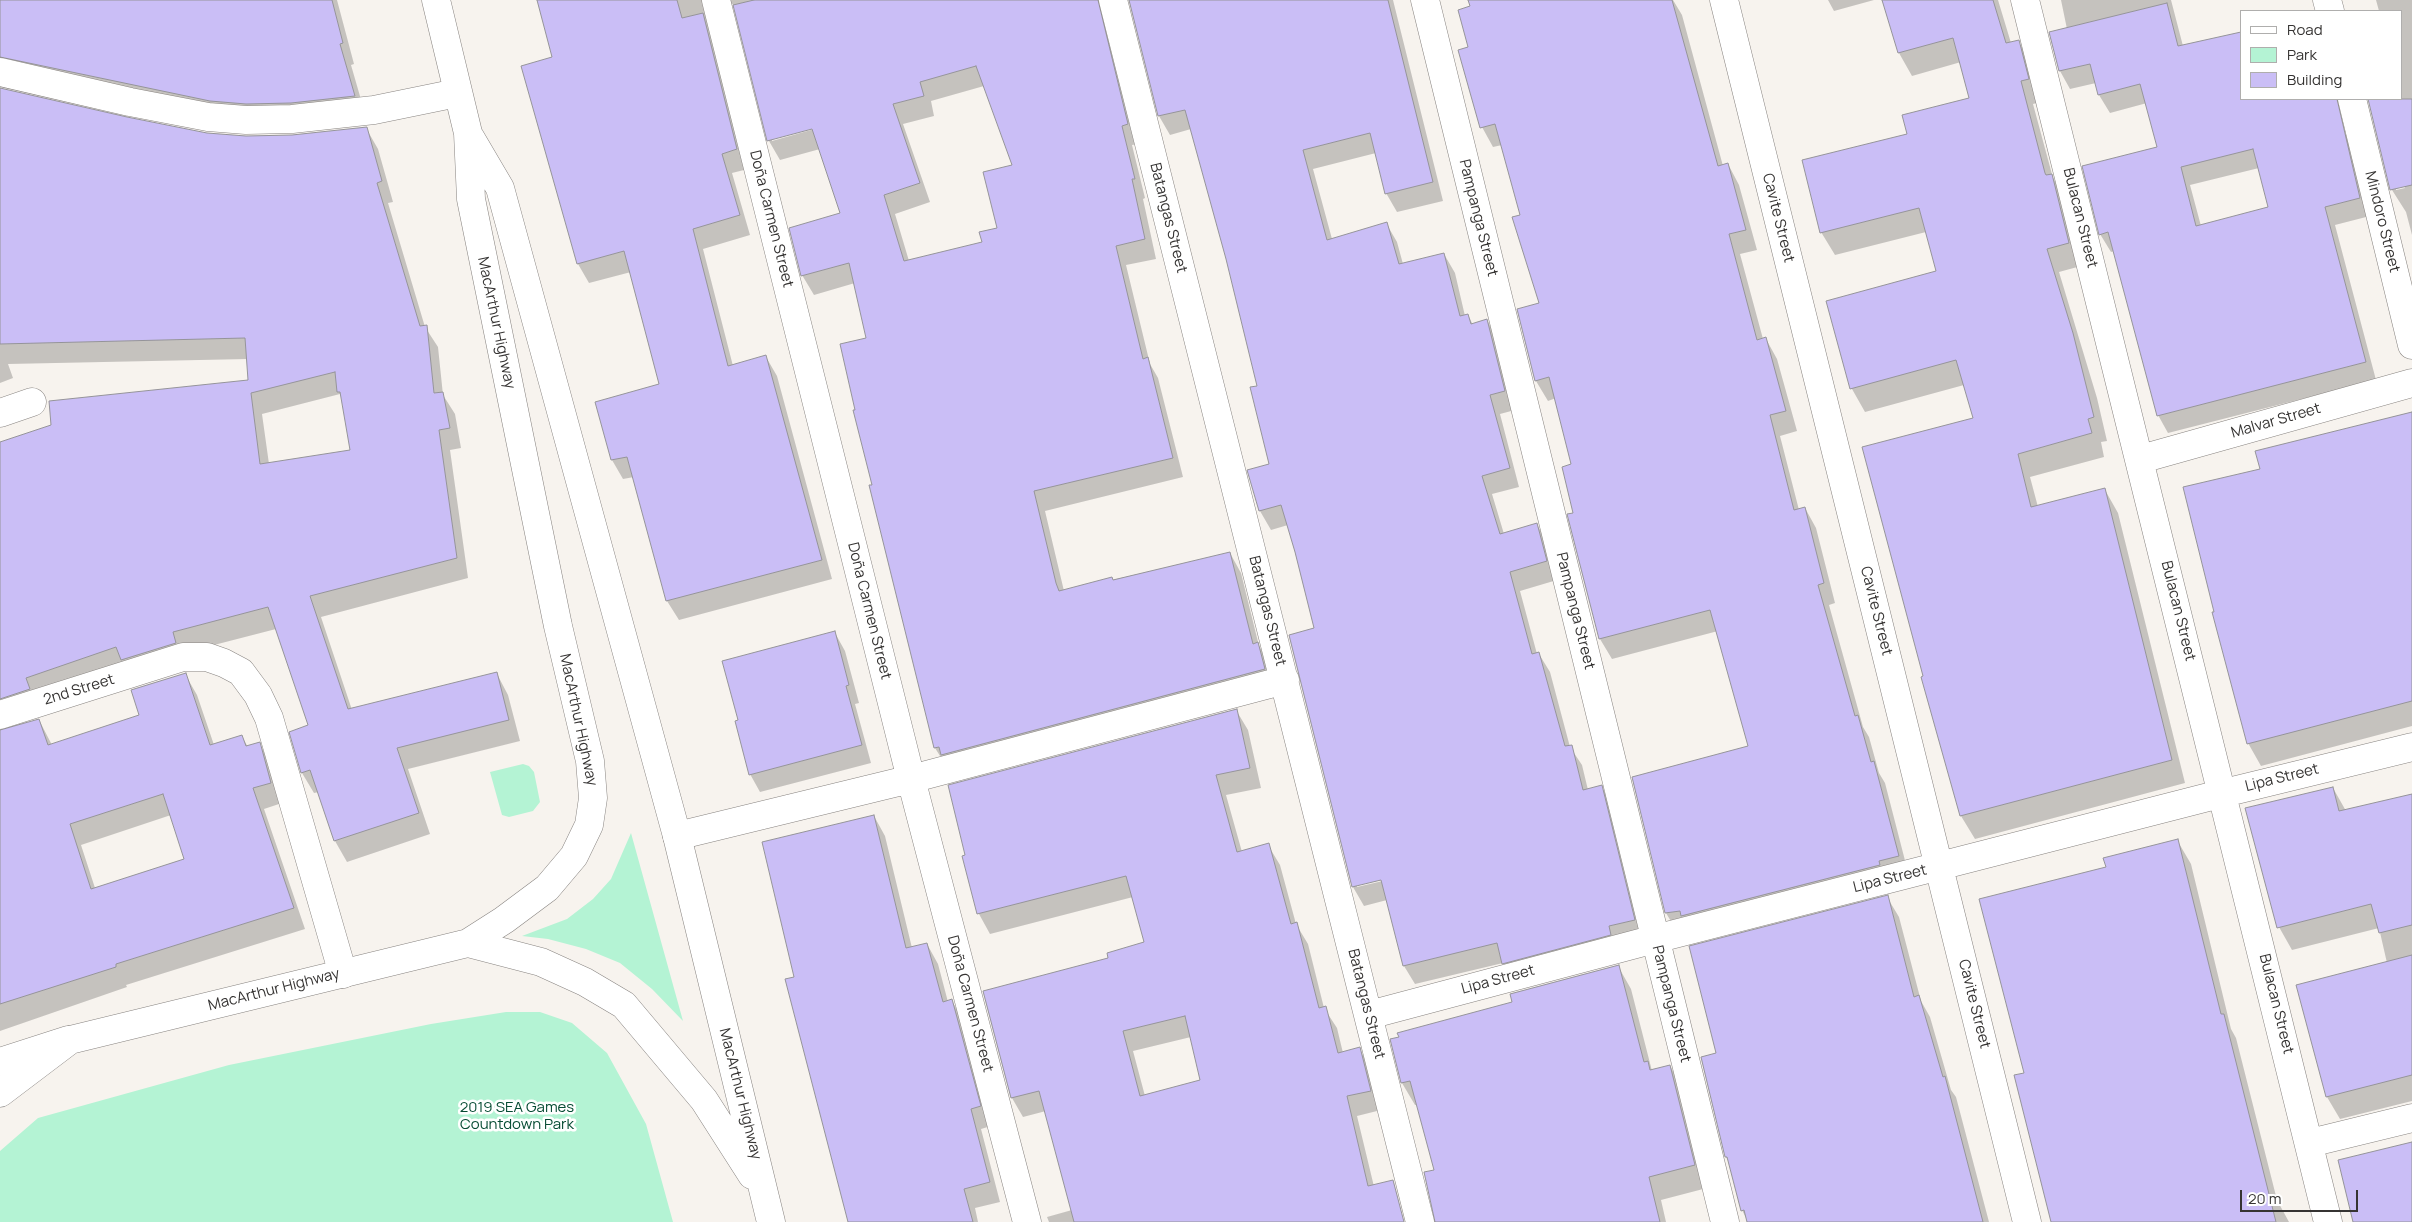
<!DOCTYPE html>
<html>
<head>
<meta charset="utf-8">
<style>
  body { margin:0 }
  #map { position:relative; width:2412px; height:1222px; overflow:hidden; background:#f7f3ee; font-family:Manrope,sans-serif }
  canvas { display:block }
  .legend { position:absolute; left:2240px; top:10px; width:162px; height:90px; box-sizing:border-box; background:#fff; border:1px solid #afaead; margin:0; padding:6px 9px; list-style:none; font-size:15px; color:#363433 }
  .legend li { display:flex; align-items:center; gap:10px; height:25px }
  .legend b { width:25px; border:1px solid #afaead }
  .scale { position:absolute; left:2240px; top:1190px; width:118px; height:22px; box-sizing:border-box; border:2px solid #363433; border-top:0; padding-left:6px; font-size:15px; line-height:18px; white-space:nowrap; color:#363433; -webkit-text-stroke:4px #fff; paint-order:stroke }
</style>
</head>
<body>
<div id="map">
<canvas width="2412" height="1222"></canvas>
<ul class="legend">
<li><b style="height:6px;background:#fff"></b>Road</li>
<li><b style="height:14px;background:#b4f3d4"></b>Park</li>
<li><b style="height:14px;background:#cabef6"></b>Building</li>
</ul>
<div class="scale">20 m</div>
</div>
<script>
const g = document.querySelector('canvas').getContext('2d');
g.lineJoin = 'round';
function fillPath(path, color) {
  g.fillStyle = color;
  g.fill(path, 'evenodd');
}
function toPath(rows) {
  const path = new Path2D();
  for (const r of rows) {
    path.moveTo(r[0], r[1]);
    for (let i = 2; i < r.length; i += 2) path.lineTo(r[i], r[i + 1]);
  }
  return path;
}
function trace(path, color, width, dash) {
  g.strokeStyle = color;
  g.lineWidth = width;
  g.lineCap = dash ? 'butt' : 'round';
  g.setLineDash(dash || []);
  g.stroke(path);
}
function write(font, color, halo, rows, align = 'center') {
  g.font = font + ' Manrope,sans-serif';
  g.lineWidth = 5;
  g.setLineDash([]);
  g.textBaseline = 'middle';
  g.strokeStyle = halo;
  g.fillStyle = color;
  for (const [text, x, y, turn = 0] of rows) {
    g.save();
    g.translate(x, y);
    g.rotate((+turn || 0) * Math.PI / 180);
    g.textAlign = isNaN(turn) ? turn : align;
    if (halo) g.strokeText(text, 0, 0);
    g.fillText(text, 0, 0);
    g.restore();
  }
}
const green = toPath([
  [523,764,529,766,534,772,540,802,533,811,509,817,502,815,490,772],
  [631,833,683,1021,652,989,620,963,586,949,548,939,522,936,567,919,593,899,611,879],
  [506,1012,540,1012,572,1023,607,1053,646,1124,673,1222,0,1222,0,1151,38,1118,229,1065,431,1024]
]);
const shadow = toPath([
  [0,0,337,0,354,64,351,65,366,117,303,124,0,82],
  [538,0,1097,0,1108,20,1138,144,1132,145,1145,198,1143,199,1156,259,1126,265,1150,364,1158,378,1183,477,1045,511,1064,591,1230,553,1241,573,1259,646,1269,663,1275,689,947,767,935,748,857,410,868,339,855,283,814,295,802,275,841,214,820,149,780,160,769,141,735,6,732,4,723,4,748,169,732,173,750,235,703,249,733,366,766,357,777,376,832,579,679,620,667,601,634,477,623,479,612,460,596,403,661,385,631,272,589,283,578,264,554,58],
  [984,86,1013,166,999,229,983,243,909,261,895,214,930,202,903,124,934,116,931,101],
  [818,126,818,128,772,141,772,138],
  [1129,0,1393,0,1443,201,1397,212,1386,193,1376,153,1313,169,1332,239,1386,223,1397,242,1403,264,1444,254,1455,273,1465,316,1468,315,1473,325,1487,320,1497,339,1515,410,1500,414,1519,487,1492,494,1504,534,1537,525,1548,543,1557,580,1520,591,1537,654,1539,654,1550,672,1570,747,1582,765,1588,790,1601,786,1612,805,1645,939,1514,982,1503,963,1415,984,1404,966,1387,900,1364,906,1353,887,1290,636,1315,629,1288,525,1271,530,1260,511,1249,470,1271,464,1258,387,1228,259,1191,129,1170,135,1159,116],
  [1387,877,1387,880,1357,887,1357,885],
  [1470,0,1673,0,1682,15,1723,166,1728,164,1739,185,1757,250,1740,254,1763,339,1766,339,1777,359,1797,431,1780,436,1799,510,1805,508,1816,528,1835,603,1829,605,1863,727,1869,737,1879,773,1885,783,1909,876,1678,933,1666,913,1750,747,1718,631,1612,659,1600,639,1569,515,1575,513,1573,465,1556,398,1548,401,1536,381,1519,310,1541,303,1522,215,1502,145,1493,147,1482,127,1470,48,1472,7],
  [1828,0,1874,0,1834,11],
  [1884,0,1998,0,2011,43,2018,41,2032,64,2041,102,2033,104,2053,178,2065,198,2081,266,2059,272,2097,398,2107,441,2101,442,2104,457,2030,477,2038,507,2105,490,2118,513,2185,783,1975,839,1961,816,1974,418,1964,385,1865,412,1852,389,1828,302,1937,272,1926,232,1835,255,1821,232,1970,98,1961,62,1912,76,1899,53],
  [2061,0,2171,0,2183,46,2241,99,2314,99,2318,114,2342,129,2353,147,2370,216,2335,225,2376,380,2168,433,2158,415,2115,251,2111,252,2100,234,2158,148,2147,103,2110,113,2099,95,2096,83,2070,89,2060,71,2051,33,2067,29],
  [2259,168,2269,208,2201,226,2190,185],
  [2376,0,2412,0,2412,235,2406,212,2392,190,2375,121,2393,117,2389,99,2401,99,2401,11,2379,11],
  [2404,186,2405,188,2396,190,2396,188],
  [0,89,126,118,205,134,246,137,292,136,366,128,378,149,393,202,388,203,425,327,438,347,443,395,455,414,461,448,450,450,468,578,321,617,352,710,497,674,508,695,520,741,408,769,430,834,347,862,335,841,319,792,314,793,302,773,291,732,309,726,276,629,183,653,0,726,0,443,249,381,248,359,8,364,13,378,0,383],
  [340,394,343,400,351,451,269,464,262,414],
  [2412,412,2412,726,2261,766,2248,743,2261,470,2257,452],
  [835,633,845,651,859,703,855,704,871,763,760,792,750,774],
  [185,674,197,695,214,745,242,737,248,747,259,743,271,764,282,803,264,809,305,929,126,985,127,987,0,1031,0,731,39,720,52,745,141,716],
  [171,815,185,859,95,888,81,845],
  [1236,710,1248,730,1261,788,1226,795,1242,852,1268,845,1280,865,1296,924,1308,944,1324,1008,1337,1028,1343,1053,1359,1049,1371,1068,1381,1110,1357,1116,1377,1199,1385,1222,1049,1222,1047,1217,1072,1210,1046,1111,1023,1117,1012,1098,1110,958,1145,943,1133,897,990,934,979,914,963,857],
  [1191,1037,1202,1081,1145,1096,1133,1051],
  [2333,788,2346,811,2412,795,2412,1101,2340,1119,2327,1097,2298,986,2387,963,2379,928,2292,950,2279,927],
  [874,816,885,836,912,948,927,944,938,964,948,1002,952,1001,963,1020,991,1126,981,1129,1000,1202,975,1208,978,1222,851,1222,796,978],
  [2177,840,2191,864,2231,1029,2236,1038,2277,1200,2289,1222,2053,1222,2025,1074,2107,868],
  [1887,897,1899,917,1921,1001,1930,1017,1951,1090,1956,1097,1989,1222,1748,1222,1742,1210,1730,1164,1726,1157,1718,1054],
  [1618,966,1631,989,1652,1071,1670,1066,1683,1088,1707,1188,1661,1200,1666,1222,1440,1222,1435,1170,1418,1105,1415,1105,1402,1083,1392,1040,1513,1003]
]);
const building = toPath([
  [0,0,332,0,343,43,340,44,355,96,291,103,246,104,210,101,0,57,0,0],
  [537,0,677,0,682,18,703,13,737,149,722,154,740,215,693,229,728,366,766,355,822,560,666,601,627,457,611,460,595,402,659,384,624,251,577,264,521,66,552,57,537,0],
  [754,0,1098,0,1128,124,1122,126,1135,179,1132,179,1145,239,1116,246,1143,359,1148,357,1173,458,1034,491,1056,583,1059,591,1112,577,1113,580,1230,552,1253,644,1258,642,1265,669,941,755,939,747,934,748,869,485,872,485,853,410,855,410,840,344,866,338,849,263,801,276,789,228,840,213,812,129,767,141,733,5,754,0],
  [976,66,1012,165,983,172,997,228,979,232,982,242,904,261,884,195,920,183,893,104,924,96,920,82,976,66],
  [1129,0,1388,0,1433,182,1385,194,1370,133,1303,150,1327,240,1387,222,1399,264,1444,253,1460,316,1468,314,1471,324,1487,319,1505,391,1490,395,1510,468,1482,476,1500,534,1537,523,1547,561,1510,572,1532,654,1539,652,1565,746,1572,745,1583,790,1602,785,1635,920,1609,926,1611,935,1502,964,1497,943,1403,966,1381,880,1352,887,1289,635,1314,628,1295,552,1281,505,1259,511,1247,470,1269,464,1250,387,1257,386,1226,259,1185,110,1158,116,1129,0],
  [1468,0,1672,0,1718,166,1728,163,1746,230,1729,234,1757,340,1766,337,1786,411,1770,415,1794,510,1805,507,1824,583,1818,585,1855,716,1858,715,1871,762,1874,761,1899,856,1879,861,1880,865,1681,916,1680,911,1665,913,1632,777,1748,746,1710,610,1599,639,1567,514,1573,513,1562,467,1571,464,1549,377,1535,381,1517,309,1539,303,1512,217,1520,215,1495,124,1480,128,1458,50,1468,47,1458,10,1470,6,1468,0],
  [1882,0,1993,0,2006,43,2019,40,2029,79,2021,81,2045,173,2046,175,2052,174,2069,243,2047,249,2073,333,2094,417,2088,419,2092,433,2018,454,2031,507,2105,488,2172,760,1960,816,1921,677,1923,676,1862,447,1973,418,1956,360,1850,389,1826,301,1936,271,1919,208,1820,233,1802,160,1907,134,1902,115,1969,98,1953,38,1898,53,1882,0],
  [2167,3,2178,46,2241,32,2241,99,2337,99,2360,198,2325,207,2366,362,2157,416,2108,232,2099,235,2082,166,2157,147,2140,84,2098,95,2090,64,2059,71,2049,32,2167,3],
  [2253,149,2268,207,2196,226,2181,167,2253,149],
  [0,88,127,117,207,133,246,136,292,135,367,127,382,181,377,183,420,326,427,325,434,393,443,392,450,428,439,430,457,558,310,596,348,709,497,672,509,720,397,748,419,813,334,841,310,770,301,773,289,732,308,725,268,607,173,632,176,643,121,660,116,647,26,678,30,689,0,699,0,442,51,425,49,401,248,380,245,338,0,344,0,88],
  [335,372,337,392,340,392,350,450,260,464,251,393,335,372],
  [2368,99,2412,99,2412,185,2390,190,2368,99],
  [2412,412,2412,701,2247,744,2212,612,2214,612,2183,487,2260,469,2255,451,2412,412],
  [835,631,849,685,846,686,862,745,749,775,735,721,738,720,722,661,835,631],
  [186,673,210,745,242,735,246,746,260,742,271,783,253,788,294,908,116,964,116,967,0,1004,0,730,39,719,48,745,139,715,131,690,186,673],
  [163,794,184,859,91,889,70,824,163,794],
  [1237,709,1250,768,1216,775,1237,852,1269,843,1291,924,1297,922,1319,1008,1326,1006,1338,1053,1360,1047,1371,1091,1347,1096,1368,1186,1393,1180,1404,1222,1074,1222,1039,1091,1011,1098,983,991,1108,958,1107,953,1144,942,1126,876,977,914,962,856,965,855,948,785,1237,709],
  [1185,1016,1200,1080,1140,1096,1123,1031,1185,1016],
  [2333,787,2339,811,2412,794,2412,925,2379,933,2371,904,2277,928,2245,808,2333,787],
  [874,815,906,948,927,943,943,1002,952,999,981,1106,971,1109,990,1182,964,1189,973,1222,848,1222,785,979,794,977,762,842,874,815],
  [2178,839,2221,1014,2224,1014,2276,1222,2051,1222,2014,1075,2024,1073,1979,899,2106,867,2103,858,2178,839],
  [1888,895,1914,997,1919,995,1943,1077,1945,1076,1983,1222,1747,1222,1744,1210,1741,1211,1727,1157,1725,1157,1701,1057,1716,1053,1689,946,1888,895],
  [2412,955,2412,1075,2326,1097,2296,985,2412,955],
  [1619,965,1644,1062,1648,1061,1650,1070,1670,1065,1695,1165,1649,1177,1660,1222,1435,1222,1424,1172,1434,1170,1410,1081,1401,1083,1390,1039,1399,1037,1397,1033,1512,1002,1510,994,1619,965],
  [2412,1142,2412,1222,2353,1222,2338,1160,2412,1142]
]);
const street = toPath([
  [716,0,911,779,1027,1222],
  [1113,0,1420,1222],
  [1425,0,1725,1222],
  [1724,0,2027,1222],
  [2025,0,2328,1222],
  [2327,0,2330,11],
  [0,72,130,102,208,117,246,120,292,119,374,110,457,93],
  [2352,99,2412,345],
  [0,413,32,402],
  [2141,459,2412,383],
  [0,715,183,657,207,657,224,663,241,672,258,695,269,718,343,974],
  [677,836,911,779,1285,680],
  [1369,1015,1655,939,2224,793,2412,747],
  [2310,1143,2412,1118]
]);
const secondary = toPath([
  [0,1062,68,1040]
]);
const highway = toPath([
  [470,137,500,188,677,836,771,1222],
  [468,943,541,962,585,982,624,1005,704,1100,752,1175],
  [0,1093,70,1040,468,943,504,920,547,888,574,856,589,825,593,798,590,761,558,626,471,199,468,133,436,0]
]);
const streetNames = [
  ["Batangas Street",1168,218,76],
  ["Pampanga Street",1478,218,76],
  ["Cavite Street",1778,218,76],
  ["Bulacan Street",2080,218,76],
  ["Doña Carmen Street",771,219,76],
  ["Mindoro Street",2382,222,76],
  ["MacArthur Highway",496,323,78],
  ["Malvar Street",2276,421,-16],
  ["Doña Carmen Street",869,611,76],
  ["Batangas Street",1267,611,76],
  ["Pampanga Street",1575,611,76],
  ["Cavite Street",1876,611,76],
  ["Bulacan Street",2178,611,76],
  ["2nd Street",79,690,-17],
  ["MacArthur Highway",578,720,78],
  ["Lipa Street",2282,778,-14],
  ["Lipa Street",1890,879,-14],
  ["Lipa Street",1498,980,-15],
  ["MacArthur Highway",274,990,-14],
  ["Doña Carmen Street",970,1004,75],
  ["Batangas Street",1366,1004,76],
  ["Pampanga Street",1671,1004,76],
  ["Cavite Street",1974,1004,76],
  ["Bulacan Street",2276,1004,76],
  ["MacArthur Highway",740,1094,76]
];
const parkNames = [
  ["2019 SEA Games",517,1108],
  ["Countdown Park",517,1125]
];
fillPath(green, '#b4f3d4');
fillPath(shadow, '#0003');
fillPath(building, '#cabef6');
trace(building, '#959499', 1);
trace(street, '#888481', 29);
trace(secondary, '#888481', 29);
trace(highway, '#888481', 29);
trace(street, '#fff', 28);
trace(secondary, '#fff', 28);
trace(highway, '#fff', 28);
write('15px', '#363433', '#fff', streetNames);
write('15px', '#074c34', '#fff', parkNames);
</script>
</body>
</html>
